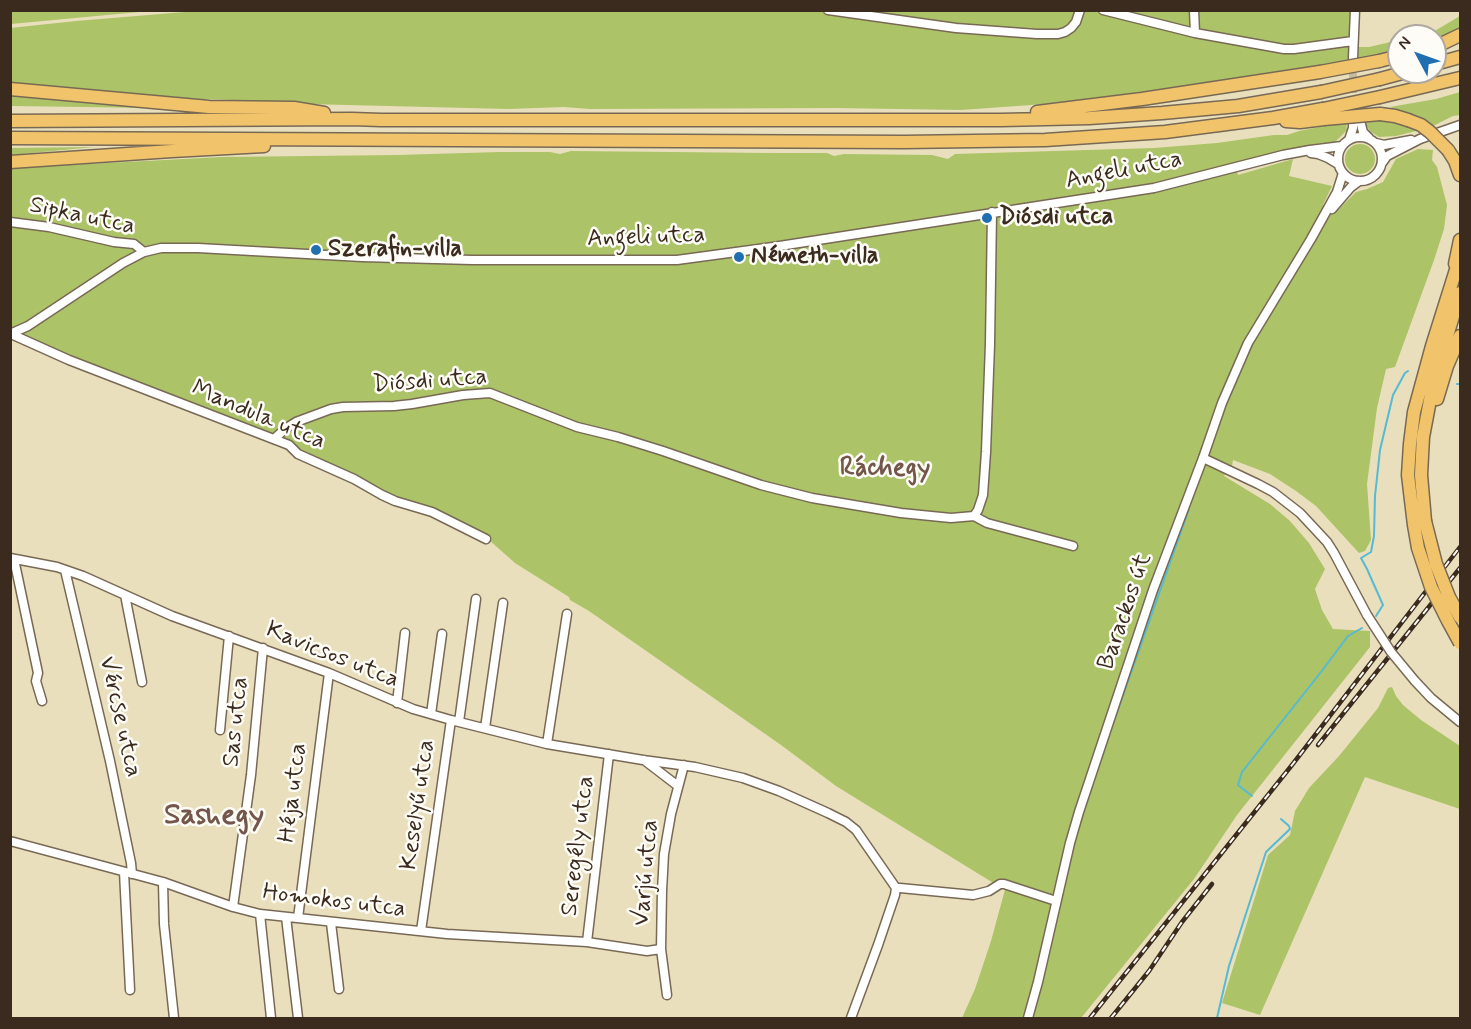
<!DOCTYPE html>
<html>
<head>
<meta charset="utf-8">
<style>
  body { margin:0 }
  #map { position:relative; width:1471px; height:1029px; overflow:hidden; background:#e9dfbc; font-family:Mynerve,sans-serif }
  canvas { display:block }
  .frame { position:absolute; inset:0; border:12px solid #3b2a1e; pointer-events:none }
  .north { position:absolute; left:1387px; top:24px; width:60px; height:60px; box-sizing:border-box; background:#fdfcf7; border:2px solid #afa8a0; border-radius:50%; rotate:311deg; font-size:16px; font-weight:700; line-height:24px; text-align:center; color:#3b2a1e }
  .north::after { content:''; display:block; margin:auto; width:21px; height:27px; background:#1f6fb2; clip-path:polygon(50% 0,100% 100%,50% 72%,0 100%) }
</style>
</head>
<body>
<div id="map">
<canvas width="1471" height="1029"></canvas>
<div class="frame"></div>
<div class="north">N</div>
</div>
<script>
const g = document.querySelector('canvas').getContext('2d');
g.lineJoin = 'round';
function fillPath(path, color) {
  g.fillStyle = color;
  g.fill(path, 'evenodd');
}
function toPath(rows) {
  const path = new Path2D();
  for (const r of rows) {
    if (r.length === 3) {
      path.moveTo(r[0] + r[2], r[1]);
      path.arc(r[0], r[1], r[2], 0, 2 * Math.PI);
      continue;
    }
    path.moveTo(r[0], r[1]);
    for (let i = 2; i < r.length; i += 2) path.lineTo(r[i], r[i + 1]);
  }
  return path;
}
function trace(path, color, width, dash) {
  g.strokeStyle = color;
  g.lineWidth = width;
  g.lineCap = dash ? 'butt' : 'round';
  g.setLineDash(dash || []);
  g.stroke(path);
}
function write(font, color, halo, rows, align = 'center') {
  g.font = font + ' Mynerve,sans-serif';
  g.lineWidth = 5;
  g.setLineDash([]);
  g.textBaseline = 'middle';
  g.strokeStyle = halo;
  g.fillStyle = color;
  for (const [text, x, y, turn = 0] of rows) {
    g.save();
    g.translate(x, y);
    g.rotate((+turn || 0) * Math.PI / 180);
    g.textAlign = isNaN(turn) ? turn : align;
    if (halo) g.strokeText(text, 0, 0);
    g.fillText(text, 0, 0);
    g.restore();
  }
}
const green = toPath([
  [11,10,150,10,150,11,11,24],
  [209,10,1360,10,1358,47,1369,47,1399,40,1399,52,1277,77,1073,102,961,110,836,108,590,109,564,107,509,109,307,104,235,100,200,99,130,94,11,82,10,28,76,21],
  [1460,16,1460,32,1435,43,1435,36,1415,36,1433,32],
  [1460,92,1460,115,1453,116,1431,127,1407,113,1390,107,1436,99],
  [11,95,154,108,11,106],
  [1365,119,1391,120,1420,130,1396,136,1379,137,1370,131,1366,125],
  [1346,122,1347,130,1335,142,1315,144,1237,162,1237,171,1238,175,1293,159,1289,176,1332,186,1323,205,1337,211,1356,192,1367,189,1383,182,1396,159,1418,149,1433,150,1432,160,1437,167,1447,205,1444,229,1434,260,1395,367,1386,369,1377,408,1367,484,1371,540,1365,551,1359,553,1316,506,1296,491,1270,474,1233,460,1232,466,1224,476,1270,504,1290,521,1309,543,1325,569,1315,589,1322,610,1333,629,1370,631,1370,647,1237,815,1194,879,1081,1018,962,1018,975,989,991,941,1006,886,995,884,836,786,781,745,589,611,570,600,569,597,515,563,488,539,296,452,11,334,11,168,222,157,397,155,500,152,550,152,560,154,571,151,771,153,827,153,834,156,844,154,932,155,948,159,955,154,1154,148,1217,143,1274,135,1287,135,1299,131],
  [1360,159,15],
  [94,147,11,155,11,148],
  [1392,687,1396,696,1403,705,1421,720,1460,746,1460,809,1365,777,1260,1015,1222,1003,1268,855,1290,835,1295,811,1309,788,1339,756,1378,708,1388,688]
]);
const stream = toPath([
  [1457,384,1460,384],
  [1376,616,1383,605,1367,569,1361,558,1371,552,1374,536,1375,496,1380,450,1393,395,1405,373,1408,371],
  [1110,732,1189,509],
  [1252,796,1238,785,1242,772,1321,672,1348,636,1362,628],
  [1217,1018,1229,966,1266,852,1290,829,1289,826,1281,819]
]);
const minorTunnel = toPath([
  [1353,61,1353,118]
]);
const minor = toPath([
  [828,10,956,28,1037,34,1058,34,1065,32,1071,28,1076,22,1080,10],
  [1103,10,1195,33,1284,49,1294,49,1353,41],
  [1194,10,1195,33],
  [1353,58,1355,10],
  [1359,117,1363,132,1369,138],
  [1360,159,22],
  [1349,140,1353,128,1353,118],
  [1376,143,1384,145,1411,140],
  [1311,153,1318,154,1328,158,1338,164],
  [1382,163,1387,156,1420,139,1460,125],
  [1332,209,1351,187,1359,181],
  [10,222,49,227,114,242,134,244,144,252],
  [10,334,28,326,123,263,144,252,161,248,198,248,362,257,472,260,677,260,773,247,1154,188,1283,155,1310,150,1342,146],
  [11,334,69,360,289,445,298,454,354,479,382,495,395,501,432,512,486,539],
  [274,439,285,429,296,422,331,409,343,407,394,406,412,404,463,395,490,393,577,427,618,437,663,451,761,485,812,498,901,513,951,518,974,516,987,523,1073,546],
  [1203,458,1258,484,1273,492,1300,513,1327,542,1334,553,1367,615],
  [974,516,978,510,983,495,986,452,990,344,992,212],
  [10,558,57,567,83,576,172,616,329,673,413,709,451,720,547,744,643,760,695,767,743,778,779,791,828,813,846,822,856,830,896,888],
  [14,559,38,673,36,681,42,701],
  [65,570,110,761,131,863,132,874],
  [125,595,142,682],
  [1415,681,1431,698,1460,722],
  [397,703,405,633],
  [431,714,442,634],
  [459,722,476,599],
  [485,728,503,603],
  [220,730,229,636],
  [547,744,567,614],
  [644,760,678,786],
  [10,841,163,882,233,907,260,914,447,934,587,942,647,951,661,949],
  [124,872,130,990],
  [163,882,164,924,174,1018],
  [896,888,900,888,973,895,989,891,1000,884,1004,884,1056,901],
  [233,907,251,775,263,648],
  [260,914,271,1018],
  [286,917,298,1018],
  [298,918,329,673],
  [331,923,339,989],
  [421,931,451,720],
  [587,942,609,754],
  [667,995,661,949,662,891,664,854,671,814,684,765],
  [851,1018,878,945,895,895,896,888],
  [1028,1018,1038,982,1070,843,1079,812,1153,590,1203,458,1222,403,1248,343,1311,239,1337,192,1343,173]
]);
const highway = toPath([
  [1435,47,1460,35],
  [1379,61,1399,56],
  [1435,64,1460,57],
  [1380,79,1406,72],
  [10,89,209,107,294,108,324,113],
  [1380,97,1460,78],
  [1037,112,1142,99,1320,72],
  [1380,114,1395,116,1408,120],
  [10,121,352,119,381,120,1001,120,1089,118,1162,113,1238,106,1321,92],
  [1286,121,1300,122,1324,119],
  [10,138,904,142,1045,140,1165,132,1273,118,1323,109],
  [1448,150,1455,161,1460,175],
  [10,162,172,151,264,146],
  [1455,264,1460,240],
  [1437,399,1447,366,1460,336],
  [1425,521,1421,475,1423,437,1434,379,1460,293],
  [1414,525,1408,475,1410,444,1414,412,1432,346,1460,257]
]);
const rail = toPath([
  [1318,745,1460,568],
  [1090,1018,1292,765,1460,547],
  [1111,1018,1149,971,1182,922,1212,884]
]);
const minorBridge = toPath([
  [1367,615,1391,652,1415,681]
]);
const highwayBridge = toPath([
  [1320,72,1379,61],
  [1321,92,1380,79],
  [1323,109,1380,97],
  [1324,119,1380,114],
  [1408,120,1421,125,1430,132,1448,150],
  [1425,521,1436,564,1449,597,1460,617],
  [1414,525,1418,548,1431,587,1448,621,1460,643]
]);
const markers = [
  [987,218,6,"#1f6fb2"],
  [316,250,6,"#1f6fb2"],
  [739,257,6,"#1f6fb2"]
];
const streetNames = [
  ["Angeli utca",1124,171,-11],
  ["Sipka utca",82,217,12],
  ["Angeli utca",646,238,-2],
  ["Diósdi utca",430,382,-4],
  ["Mandula utca",258,416,23],
  ["Barackos út",1126,612,-71],
  ["Kavicsos utca",332,656,22],
  ["Vércse utca",119,717,77],
  ["Sas utca",237,722,-84],
  ["Héja utca",294,793,-83],
  ["Keselyű utca",419,805,-82],
  ["Seregély utca",579,846,-83],
  ["Varjú utca",647,873,-85],
  ["Homokos utca",334,902,7]
];
const poiNames = [
  ["Diósdi utca",999,218],
  ["Szerafin-villa",328,250],
  ["Németh-villa",751,257]
];
const neighbourhoodNames = [
  ["Ráchegy",885,470]
];
const districtNames = [
  ["Sashegy",214,817]
];
fillPath(green, '#acc368');
trace(stream, '#55bad3', 2);
trace(minorTunnel, '#c6bb9c', 8, [8, 4]);
trace(minor, '#786955', 11);
trace(highway, '#786955', 15);
trace(minor, '#fff', 8);
trace(highway, '#f1c36a', 12);
trace(rail, '#3b2a1e', 4.5);
trace(rail, '#fdfcf7', 2, [7]);
trace(minorBridge, '#786955', 11, []);
trace(highwayBridge, '#786955', 15, []);
trace(minorBridge, '#fff', 8);
trace(highwayBridge, '#f1c36a', 12);
for (const [x, y, r, color] of markers) {
  const dot = new Path2D();
  dot.arc(x, y, r, 0, 2 * Math.PI);
  g.fillStyle = color;
  g.fill(dot);
  trace(dot, '#fdfcf7', 2);
}
write('24px', '#3b2a1e', '#fdfcf7', streetNames);
write('bold 24px', '#3b2a1e', '#fdfcf7', poiNames, 'left');
write('bold 26px', '#74564b', '#fdfcf7', neighbourhoodNames);
write('bold 30px', '#74564b', '#fdfcf7', districtNames);
</script>
</body>
</html>
